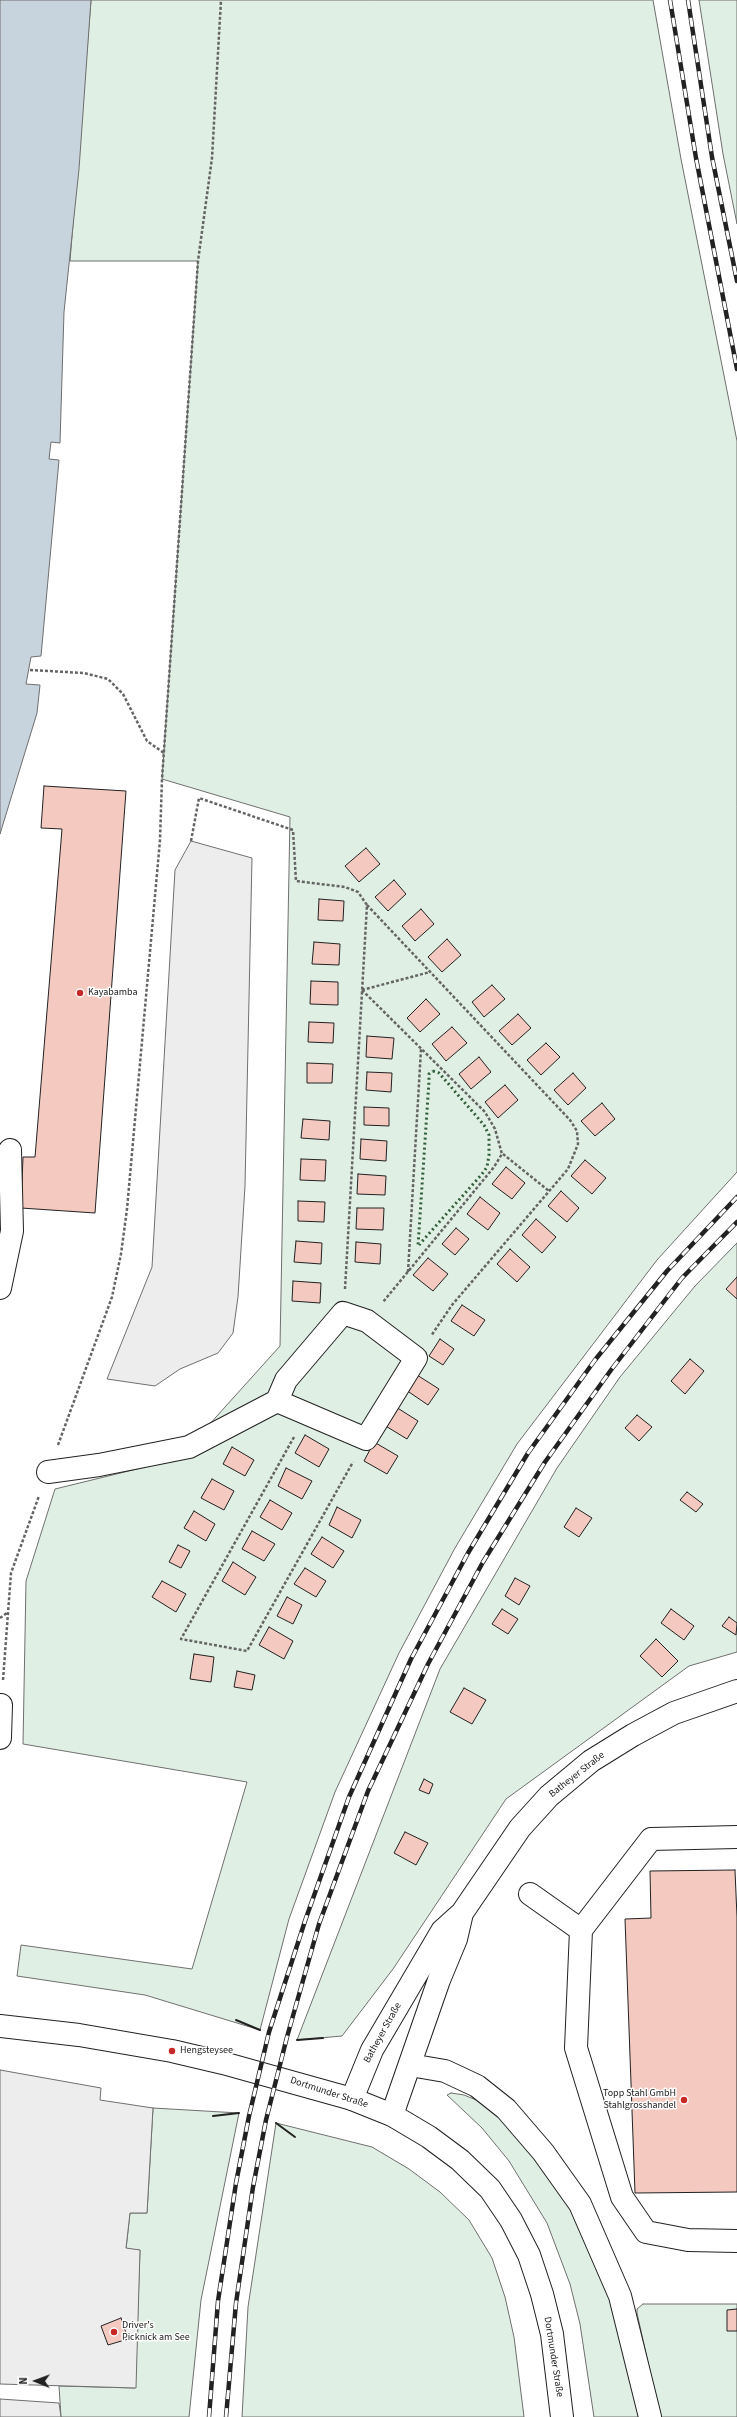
<!DOCTYPE html>
<html>
<head>
<meta charset="utf-8">
<style>
  body { margin:0 }
  #map { position:relative; width:737px; height:2417px; overflow:hidden; background:#fff; font-family:"Source Sans 3",sans-serif }
  canvas { display:block }
  .north { position:absolute; left:16px; top:2361px; width:40px; height:40px; -webkit-text-stroke:3px #fff; paint-order:stroke; rotate:271deg; font-size:11px; font-weight:700; line-height:16px; text-align:center; color:#222 }
  .north::after { content:''; display:block; margin:auto; width:14px; height:18px; background:#222; clip-path:polygon(50% 0,100% 100%,50% 72%,0 100%) }
</style>
</head>
<body>
<div id="map">
<canvas width="737" height="2417"></canvas>
<div class="north">N</div>
</div>
<script>
const g = document.querySelector('canvas').getContext('2d');
g.lineJoin = 'round';
function fillPath(path, color) {
  g.fillStyle = color;
  g.fill(path, 'evenodd');
}
function toPath(rows) {
  const path = new Path2D();
  for (const r of rows) {
    path.moveTo(r[0], r[1]);
    for (let i = 2; i < r.length; i += 2) path.lineTo(r[i], r[i + 1]);
  }
  return path;
}
function trace(path, color, width, dash) {
  g.strokeStyle = color;
  g.lineWidth = width;
  g.lineCap = dash ? 'butt' : 'round';
  g.setLineDash(dash || []);
  g.stroke(path);
}
function write(font, color, halo, rows, align = 'center') {
  g.font = font + ' "Source Sans 3",sans-serif';
  g.lineWidth = 3;
  g.setLineDash([]);
  g.textBaseline = 'middle';
  g.strokeStyle = halo;
  g.fillStyle = color;
  for (const [text, x, y, turn = 0] of rows) {
    g.save();
    g.translate(x, y);
    g.rotate((+turn || 0) * Math.PI / 180);
    g.textAlign = isNaN(turn) ? turn : align;
    if (halo) g.strokeText(text, 0, 0);
    g.fillText(text, 0, 0);
    g.restore();
  }
}
const green = toPath([
  [91,0,653,0,681,159,737,441,737,1172,657,1260,517,1444,455,1548,399,1653,335,1792,289,1919,260,2030,145,1995,17,1976,21,1945,192,1969,247,1782,23,1744,26,1581,55,1489,186,1457,189,1447,280,1346,290,817,162,779,198,261,70,261,91,0],
  [699,0,737,0,737,224,723,154,699,0],
  [737,1243,737,1652,689,1666,506,1799,393,1969,342,2036,297,2040,440,1669,557,1468,620,1377,695,1286,737,1243],
  [451,2093,464,2095,491,2106,551,2171,602,2268,644,2417,594,2417,580,2324,570,2284,547,2223,509,2161,482,2128,447,2095,451,2093],
  [153,2108,239,2113,201,2300,189,2417,61,2417,59,2386,135,2388,140,2250,126,2249,130,2213,147,2213,153,2108],
  [276,2123,372,2147,409,2169,440,2192,469,2220,492,2258,505,2297,514,2337,524,2417,242,2417,248,2307,276,2123],
  [643,2304,737,2304,737,2417,660,2417,637,2313,637,2309,643,2304]
]);
const parking = toPath([
  [191,841,252,858,245,1186,238,1297,233,1333,218,1353,180,1369,155,1386,107,1379,152,1267,175,870,191,841],
  [0,2070,101,2088,100,2100,153,2108,147,2213,130,2213,126,2248,140,2250,136,2388,0,2384,0,2070],
  [0,2399,59,2403,61,2417,0,2417,0,2399]
]);
const water = toPath([
  [0,0,91,0,79,169,64,312,60,443,51,442,49,459,59,460,41,656,31,657,26,684,40,685,37,713,0,834,0,0]
]);
const building = toPath([
  [44,786,126,791,95,1213,21,1208,23,1157,35,1157,62,829,41,828,44,786],
  [366,848,380,864,359,882,345,866,366,848],
  [394,880,406,894,388,911,375,897,394,880],
  [319,899,344,901,343,921,318,920,319,899],
  [421,909,434,924,415,941,402,926,421,909],
  [447,939,461,955,442,972,428,957,447,939],
  [314,942,340,944,339,965,312,964,314,942],
  [311,981,338,982,338,1005,310,1004,311,981],
  [492,985,505,999,484,1017,472,1002,492,985],
  [426,999,440,1014,420,1032,407,1018,426,999],
  [518,1014,531,1028,512,1045,499,1031,518,1014],
  [309,1022,334,1023,333,1043,308,1042,309,1022],
  [452,1027,467,1043,446,1061,432,1044,452,1027],
  [367,1036,394,1038,392,1059,366,1057,367,1036],
  [546,1043,560,1057,541,1075,527,1060,546,1043],
  [479,1057,491,1072,471,1089,459,1074,479,1057],
  [307,1063,333,1064,332,1083,307,1083,307,1063],
  [367,1072,392,1073,391,1092,366,1090,367,1072],
  [573,1073,586,1088,568,1105,554,1090,573,1073],
  [505,1085,518,1100,498,1118,485,1102,505,1085],
  [602,1103,615,1119,595,1136,581,1121,602,1103],
  [364,1107,389,1108,389,1126,364,1125,364,1107],
  [303,1119,330,1121,329,1140,301,1138,303,1119],
  [361,1139,387,1141,386,1161,360,1159,361,1139],
  [301,1159,326,1160,325,1181,300,1180,301,1159],
  [585,1160,606,1178,592,1194,571,1176,585,1160],
  [506,1167,525,1183,512,1199,492,1184,506,1167],
  [358,1174,386,1176,385,1195,357,1194,358,1174],
  [561,1191,579,1208,567,1222,548,1206,561,1191],
  [480,1197,500,1213,488,1230,467,1214,480,1197],
  [298,1201,325,1202,324,1222,298,1221,298,1201],
  [357,1208,384,1208,383,1230,356,1229,357,1208],
  [536,1219,556,1237,542,1253,522,1235,536,1219],
  [456,1228,469,1239,455,1255,442,1244,456,1228],
  [296,1241,322,1243,321,1264,294,1262,296,1241],
  [356,1242,381,1244,380,1264,355,1262,356,1242],
  [510,1249,530,1267,517,1282,497,1264,510,1249],
  [428,1258,448,1274,433,1291,413,1275,428,1258],
  [737,1277,737,1299,726,1289,737,1277],
  [293,1281,321,1283,320,1303,292,1301,293,1281],
  [462,1305,485,1320,474,1336,451,1321,462,1305],
  [440,1339,454,1349,443,1365,429,1356,440,1339],
  [690,1359,704,1371,685,1394,671,1381,690,1359],
  [417,1375,439,1389,428,1405,406,1390,417,1375],
  [396,1407,418,1421,407,1439,384,1425,396,1407],
  [637,1415,652,1427,639,1441,625,1428,637,1415],
  [305,1435,329,1449,319,1467,295,1453,305,1435],
  [374,1442,398,1456,387,1474,364,1461,374,1442],
  [232,1447,254,1460,245,1476,223,1464,232,1447],
  [286,1468,312,1481,302,1499,278,1486,286,1468],
  [212,1479,234,1491,224,1510,201,1498,212,1479],
  [687,1492,703,1504,696,1512,680,1500,687,1492],
  [270,1500,292,1513,282,1530,260,1517,270,1500],
  [337,1507,361,1520,352,1538,329,1525,337,1507],
  [576,1508,592,1518,579,1537,564,1527,576,1508],
  [194,1511,215,1524,206,1541,184,1528,194,1511],
  [252,1531,275,1544,264,1561,242,1549,252,1531],
  [322,1537,344,1551,333,1568,311,1554,322,1537],
  [178,1545,190,1551,181,1568,169,1562,178,1545],
  [233,1562,256,1577,245,1595,222,1581,233,1562],
  [305,1568,326,1581,316,1597,294,1584,305,1568],
  [515,1578,530,1586,519,1605,505,1596,515,1578],
  [162,1581,186,1594,176,1612,152,1597,162,1581],
  [287,1597,302,1605,293,1624,277,1616,287,1597],
  [502,1609,518,1619,508,1634,492,1624,502,1609],
  [671,1609,694,1626,684,1640,661,1623,671,1609],
  [729,1617,737,1623,736,1635,722,1626,729,1617],
  [269,1627,293,1641,284,1659,259,1645,269,1627],
  [656,1639,678,1661,662,1677,640,1656,656,1639],
  [194,1654,214,1657,211,1682,190,1679,194,1654],
  [237,1671,255,1675,252,1690,234,1687,237,1671],
  [464,1688,486,1700,472,1724,450,1712,464,1688],
  [424,1779,433,1784,429,1794,419,1790,424,1779],
  [405,1832,428,1843,416,1865,394,1853,405,1832],
  [735,1870,737,1917,737,2192,635,2193,625,1919,651,1918,650,1871,735,1870],
  [737,2309,737,2331,727,2331,727,2310,737,2309],
  [121,2318,128,2339,108,2345,101,2326,121,2318]
]);
const path = toPath([
  [30,670,84,673,108,679,123,694,147,741,164,753],
  [191,841,199,798,293,830,296,881,345,887,358,892,367,905,345,1289],
  [367,905,570,1120,577,1131,578,1144,568,1169,452,1305,431,1336],
  [362,990,485,1112,495,1129,502,1154,494,1167,383,1302],
  [362,990,430,972],
  [503,1154,549,1191],
  [408,1272,421,1049],
  [294,1437,181,1639,247,1651,353,1462],
  [58,1445,112,1297,121,1254,127,1209,160,840,162,779,198,261,212,158,221,0],
  [0,1618,7,1613],
  [3,1680,11,1573,39,1496]
]);
const minor = toPath([
  [0,1288,12,1231,10,1150],
  [48,1472,99,1465,189,1447,277,1401,366,1439,416,1358,367,1321,343,1313,286,1380,277,1401],
  [0,1738,1,1705],
  [737,1837,651,1839,581,1930,576,2048,622,2197,646,2232,688,2240,737,2241],
  [530,1894,581,1930],
  [410,2065,445,2071,477,2086,506,2109,543,2152,580,2204,620,2296,650,2417],
  [352,2099,372,2050,442,1931,462,1913,520,1828,549,1796,591,1761,633,1735,674,1713,737,1691],
  [392,2115,439,1980,456,1939,462,1913]
]);
const major = toPath([
  [0,2026,79,2035,172,2051,223,2063,352,2099,392,2115,429,2137,460,2160,490,2189,511,2220,529,2255,542,2294,552,2334,562,2417]
]);
const rail = toPath([
  [670,0,696,158,737,369],
  [688,0,712,157,737,281],
  [209,2417,218,2301,236,2183,249,2116,269,2032,305,1921,349,1797,411,1659,468,1553,528,1453,595,1360,667,1271,737,1197],
  [226,2417,236,2303,253,2187,266,2120,287,2037,319,1924,368,1791,428,1664,483,1562,545,1462,611,1370,682,1278,737,1222]
]);
const hedge = toPath([
  [433,1071,439,1073,484,1125,489,1135,489,1155,487,1167,482,1174,418,1246,429,1081,429,1074,433,1071]
]);
const wall = toPath([
  [236,2020,260,2030],
  [297,2040,323,2038],
  [213,2116,239,2113],
  [276,2123,295,2137]
]);
const markers = [
  [80,993,4,"#c62828"],
  [172,2051,4,"#c62828"],
  [684,2100,4,"#c62828"],
  [114,2332,4,"#c62828"]
];
const poiNames = [
  ["Kayabamba",88,993],
  ["Hengsteysee",180,2051],
  ["Topp Stahl GmbH",676,2094,"right"],
  ["Stahlgrosshandel",676,2106,"right"],
  ["Driver's",122,2326],
  ["Picknick am See",122,2338]
];
const streetNames = [
  ["Batheyer Straße",577,1775,-38],
  ["Batheyer Straße",383,2033,-61],
  ["Dortmunder Straße",329,2093,18],
  ["Dortmunder Straße",553,2357,81]
];
fillPath(green, '#e0efe3');
trace(green, '#6f6f6f', 1);
fillPath(parking, '#ededed');
trace(parking, '#6f6f6f', 1);
fillPath(water, '#c7d3dd');
trace(water, '#6f6f6f', 1);
fillPath(building, '#f3c9c0');
trace(building, '#222', 1);
trace(minor, '#222', 24);
trace(major, '#222', 24);
trace(path, '#646464', 2.5, [3, 2]);
trace(minor, '#fff', 22);
trace(major, '#fff', 22);
trace(rail, '#222', 4.5);
trace(rail, '#fff', 3, [9]);
trace(hedge, '#2f5e38', 3, [2, 3]);
trace(wall, '#222', 2);
for (const [x, y, r, color] of markers) {
  const dot = new Path2D();
  dot.arc(x, y, r, 0, 2 * Math.PI);
  g.fillStyle = color;
  g.fill(dot);
  trace(dot, '#fff', 1.5);
}
write('10px', '#222', '#fff', poiNames, 'left');
write('10px', '#222', '#fff', streetNames);
</script>
</body>
</html>
